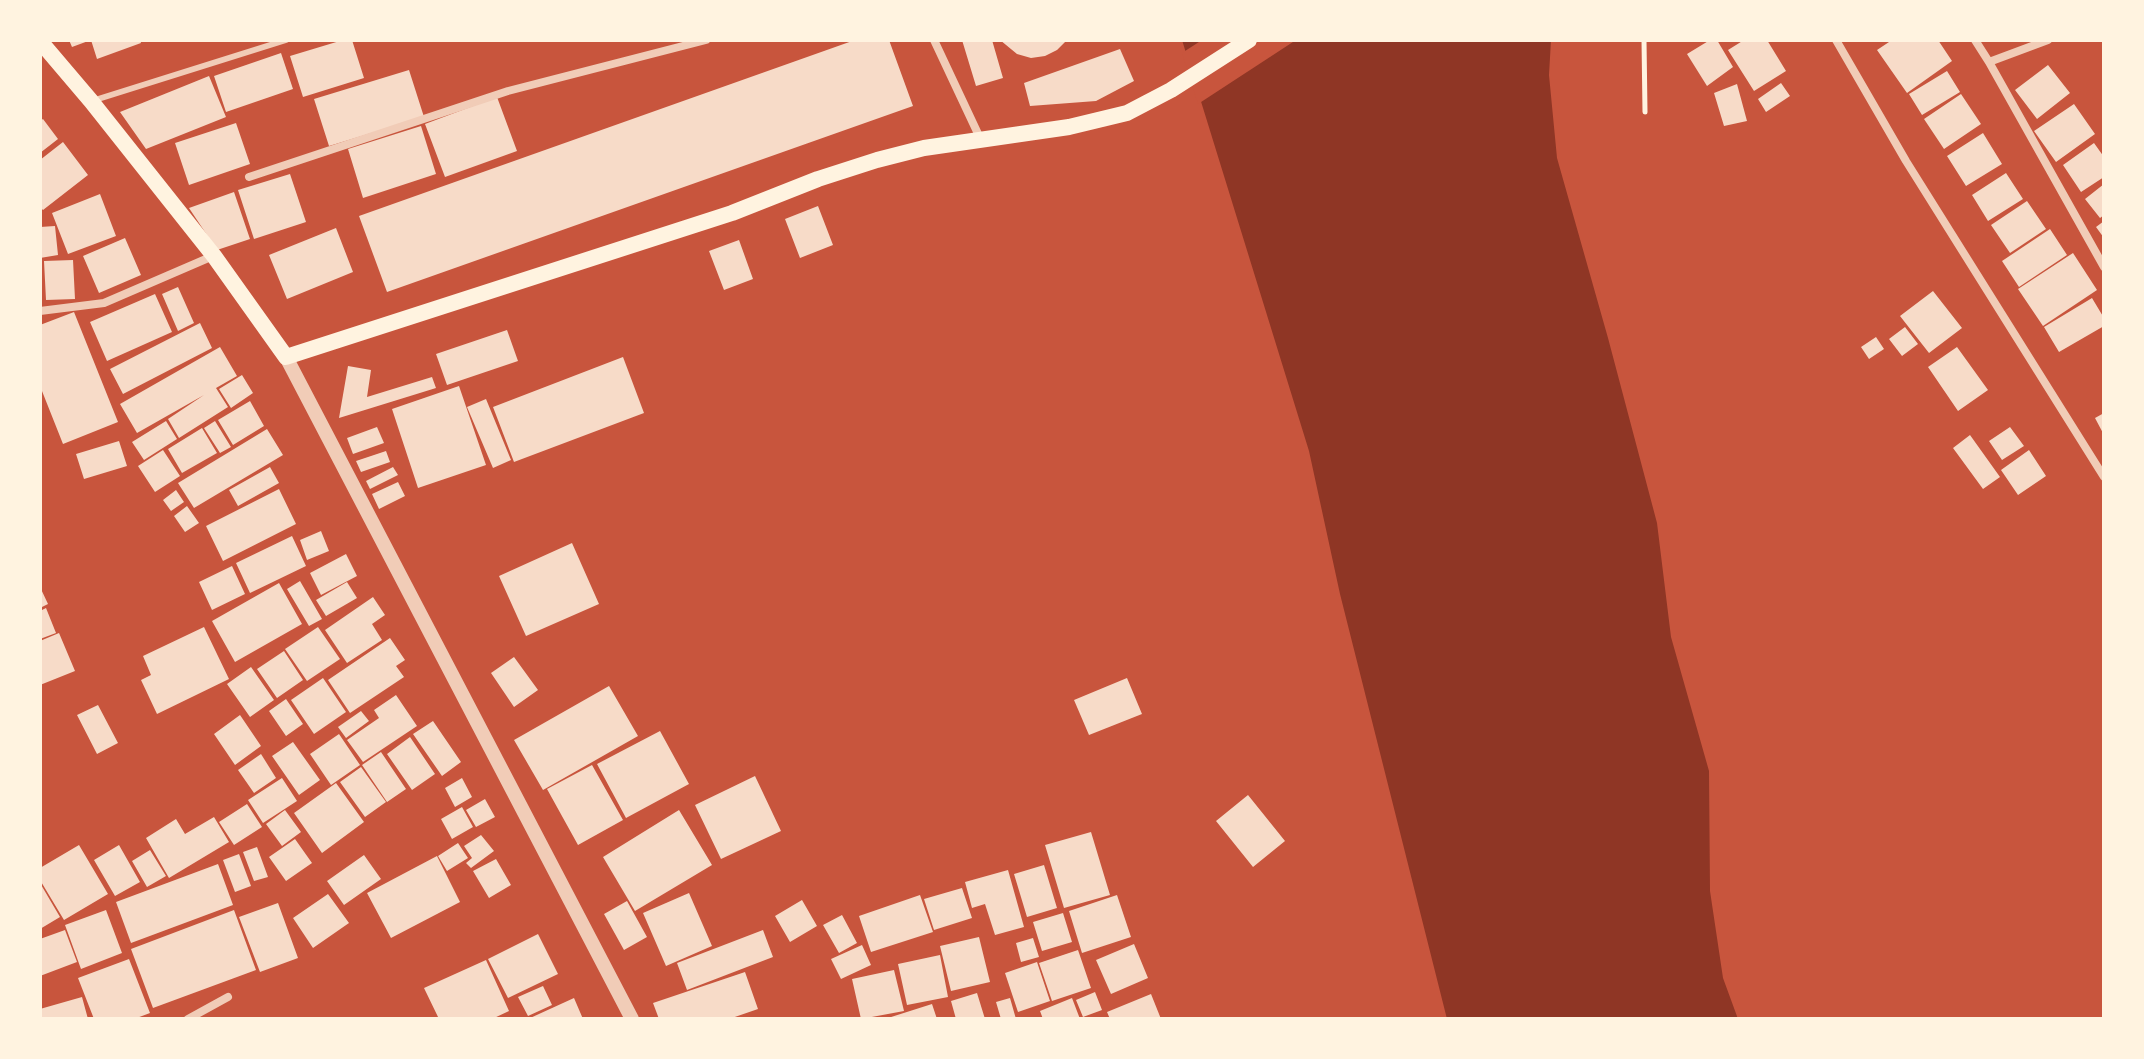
<!DOCTYPE html>
<html>
<head>
<meta charset="utf-8">
<style>
  body { margin:0 }
  #map { position:relative; width:2144px; height:1059px; overflow:hidden; background:#c8553d; font-family:"Open Sans",sans-serif }
  canvas { display:block }
  .frame { position:absolute; inset:0; border:42px solid #fff3e0; pointer-events:none }
</style>
</head>
<body>
<div id="map">
<canvas width="2144" height="1059"></canvas>
<div class="frame"></div>
</div>
<script>
const g = document.querySelector('canvas').getContext('2d');
g.lineJoin = 'round';
function fillPath(path, color) {
  g.fillStyle = color;
  g.fill(path, 'evenodd');
}
function toPath(rows) {
  const path = new Path2D();
  for (const r of rows) {
    path.moveTo(r[0], r[1]);
    for (let i = 2; i < r.length; i += 2) path.lineTo(r[i], r[i + 1]);
  }
  return path;
}
function trace(path, color, width, dash) {
  g.strokeStyle = color;
  g.lineWidth = width;
  g.lineCap = dash ? 'butt' : 'round';
  g.setLineDash(dash || []);
  g.stroke(path);
}
const water = toPath([
  [1182,40,1551,40,1549,75,1557,158,1608,338,1657,523,1671,637,1709,771,1710,891,1723,978,1738,1019,1447,1019,1340,594,1309,451]
]);
const pier = toPath([
  [1202,40,1296,40,1198,104,1182,53]
]);
const building = toPath([
  [69,40,140,40,141,43,97,59,91,40,72,47],
  [343,40,352,40,364,78,303,97,290,56],
  [855,40,889,40,913,106,387,292,359,216],
  [962,40,992,40,1003,78,976,86],
  [1000,40,1067,40,1057,50,1045,56,1031,58,1017,54],
  [1710,40,1717,40,1733,67,1707,86,1687,54],
  [1744,40,1767,40,1786,71,1754,91,1728,50],
  [1892,40,1938,40,1952,61,1907,93,1877,50],
  [1120,49,1134,81,1096,101,1030,106,1024,83],
  [281,53,293,89,226,112,214,76],
  [2048,65,2070,93,2037,119,2015,90],
  [409,70,424,117,329,146,314,99],
  [1947,71,1960,92,1922,115,1909,94],
  [209,76,226,117,146,149,120,112],
  [1781,83,1790,96,1766,112,1758,99],
  [1737,84,1747,121,1724,126,1714,93],
  [1961,94,1981,124,1944,149,1924,119],
  [497,97,517,151,445,177,425,124],
  [2074,104,2095,134,2056,162,2034,131],
  [43,119,58,139,40,153,40,121],
  [236,123,250,164,189,185,175,143],
  [421,126,436,174,363,198,348,149],
  [1983,133,2002,164,1966,186,1947,156],
  [63,142,88,175,43,210,40,207,40,160],
  [2094,143,2104,157,2104,177,2081,192,2063,165],
  [2006,173,2023,199,1988,221,1972,195],
  [290,174,306,222,254,239,238,190],
  [2104,184,2104,215,2100,218,2085,199],
  [234,192,250,239,217,250,189,208],
  [100,194,116,236,68,254,52,213],
  [2027,201,2046,229,2010,253,1991,225],
  [818,206,833,245,800,258,785,219],
  [2104,221,2104,238,2096,227],
  [55,226,58,255,40,258,40,227],
  [336,228,353,272,287,299,269,255],
  [2050,229,2067,255,2019,287,2002,261],
  [125,238,141,275,99,293,83,256],
  [739,240,753,279,724,290,709,251],
  [2073,253,2097,290,2043,326,2018,289],
  [73,260,75,299,46,300,44,261],
  [178,287,194,323,178,331,162,294],
  [1933,291,1962,328,1929,353,1900,316],
  [155,294,172,332,107,361,90,322],
  [2092,298,2104,318,2104,326,2059,352,2044,327],
  [74,312,118,422,63,444,40,386,40,325],
  [200,323,212,348,123,394,110,369],
  [1905,327,1918,344,1902,356,1889,339],
  [507,330,518,361,447,385,436,354],
  [1876,337,1884,349,1869,359,1861,347],
  [220,347,237,376,216,388,228,407,179,438,168,419,204,395,137,433,120,404],
  [1957,347,1988,390,1958,411,1928,367],
  [623,357,644,413,514,462,493,407],
  [348,366,371,370,367,397,432,377,436,388,339,418],
  [242,375,253,393,231,408,219,389],
  [459,386,486,465,418,488,392,409],
  [486,399,511,460,493,468,467,407],
  [250,401,264,426,233,445,218,420],
  [2104,413,2104,435,2095,418],
  [166,421,177,439,144,460,132,442],
  [215,421,231,447,220,453,204,428],
  [377,427,384,443,353,454,347,438],
  [2010,427,2024,446,2002,460,1989,441],
  [202,428,217,453,182,473,168,449],
  [267,429,283,455,194,508,178,483],
  [1970,435,2000,477,1983,489,1953,448],
  [119,441,127,466,84,479,76,454],
  [163,450,180,476,155,492,138,466],
  [2029,450,2046,476,2018,495,2001,470],
  [386,451,390,462,361,472,356,461],
  [270,467,279,483,238,506,229,490],
  [393,467,398,475,370,489,366,481],
  [398,482,405,496,379,509,372,494],
  [279,489,296,524,223,561,206,526],
  [176,490,184,502,171,511,163,500],
  [187,506,199,523,185,532,174,516],
  [321,531,329,551,307,560,300,540],
  [292,536,306,566,250,593,236,563],
  [572,543,599,604,526,636,499,576],
  [346,554,357,576,321,595,310,573],
  [232,566,245,594,212,610,199,582],
  [300,581,322,619,309,626,287,589],
  [347,582,357,598,326,616,316,600],
  [279,583,302,624,235,662,212,621],
  [40,587,48,604,40,608],
  [373,597,385,615,372,624,382,640,347,663,325,630],
  [46,608,56,633,40,639,40,611],
  [204,627,229,679,157,714,141,680,151,675,143,656],
  [318,627,340,659,307,681,285,649],
  [59,633,75,671,40,685,40,641],
  [390,638,405,660,396,666,404,677,350,713,328,680],
  [284,651,303,680,277,698,257,669],
  [514,657,538,690,514,707,491,673],
  [251,667,274,700,250,717,227,684],
  [323,678,346,712,314,734,291,700],
  [1127,678,1142,714,1089,735,1074,700],
  [609,686,638,736,543,790,514,740],
  [396,695,417,726,363,762,347,740,379,718,374,710],
  [286,699,303,724,286,736,269,711],
  [98,705,118,743,97,754,77,715],
  [361,711,369,721,346,738,338,727],
  [240,715,261,746,235,765,214,734],
  [433,721,461,762,442,776,413,734],
  [660,731,689,784,626,818,597,764],
  [339,734,360,765,331,785,310,754],
  [410,737,435,774,412,790,387,754],
  [293,742,320,780,299,795,272,756],
  [381,752,406,789,387,802,362,765],
  [261,754,276,778,254,793,238,770],
  [592,765,623,820,578,845,547,789],
  [361,767,386,802,365,817,340,782],
  [755,776,781,831,721,859,695,805],
  [282,778,297,801,263,823,248,800],
  [462,778,472,797,455,807,445,788],
  [336,783,364,822,322,853,294,813],
  [1248,795,1285,841,1253,867,1216,821],
  [485,799,495,817,476,827,466,810],
  [247,804,262,827,234,845,219,822],
  [462,807,473,827,452,839,441,819],
  [285,810,301,832,282,846,266,824],
  [679,810,712,865,635,911,603,857],
  [214,817,229,842,169,878,146,838,176,819,185,834],
  [1091,832,1110,895,1064,908,1045,845],
  [481,835,494,851,471,868,466,863,472,858,464,846],
  [295,839,312,863,286,881,269,857],
  [458,843,468,858,447,871,438,856],
  [79,845,108,894,64,920,40,880,40,868],
  [119,845,140,882,115,896,94,860],
  [257,847,268,877,254,881,243,852],
  [150,850,166,876,147,887,132,861],
  [239,854,251,886,235,892,223,860],
  [364,855,381,879,344,905,327,881],
  [437,856,460,902,391,938,367,893],
  [496,859,511,885,489,898,473,871],
  [218,864,233,905,131,943,116,902],
  [1044,865,1057,908,1027,917,1014,874],
  [1008,870,1024,927,995,935,985,904,972,908,965,882],
  [40,883,60,917,40,929],
  [962,888,972,918,934,930,924,899],
  [689,893,712,946,666,966,643,913],
  [328,894,349,923,313,948,293,918],
  [920,895,933,932,871,952,859,916],
  [1117,895,1131,937,1082,953,1069,911],
  [802,900,817,926,790,942,775,916],
  [627,901,647,937,624,950,604,914],
  [278,903,298,958,260,972,239,917],
  [106,910,122,953,81,969,65,925],
  [234,910,256,970,153,1008,131,949],
  [1063,913,1072,942,1042,951,1033,922],
  [842,915,857,943,839,953,823,925],
  [65,930,77,962,40,976,40,939],
  [763,930,773,957,687,990,677,963],
  [538,934,558,974,508,998,488,959],
  [979,937,990,982,951,991,940,946],
  [1033,938,1039,957,1021,962,1016,943],
  [1134,944,1148,978,1111,994,1096,960],
  [862,945,871,965,841,979,831,959],
  [1078,950,1091,988,1052,1001,1039,963],
  [940,955,948,997,907,1005,898,964],
  [129,959,150,1013,134,1019,94,1019,78,978],
  [486,960,509,1011,492,1019,439,1019,424,988],
  [1037,962,1050,1001,1018,1012,1005,973],
  [894,970,904,1011,861,1019,852,979],
  [745,972,758,1009,729,1019,659,1019,653,1003],
  [543,986,552,1005,528,1016,518,997],
  [1095,992,1102,1010,1083,1017,1076,1000],
  [977,993,985,1019,956,1019,951,1001],
  [1151,994,1161,1019,1110,1019,1107,1012],
  [82,997,88,1019,40,1019,40,1009],
  [574,998,583,1019,528,1019],
  [1010,998,1016,1019,1001,1019,996,1002],
  [1072,998,1080,1019,1043,1019,1040,1011],
  [932,1004,937,1019,888,1019,888,1018]
]);
const path = toPath([
  [1644,40,1645,112]
]);
const service = toPath([
  [95,100,286,40]
]);
const minor = toPath([
  [934,40,980,138],
  [1836,40,1906,161,2104,477],
  [1975,40,1989,62,2048,40],
  [1989,62,2104,267],
  [249,177,508,91,706,40],
  [40,311,104,303,213,256],
  [188,1019,228,997]
]);
const tertiary = toPath([
  [286,357,632,1019]
]);
const secondary = toPath([
  [40,41,91,101,214,256,286,357,732,213,818,179,877,160,924,148,1069,127,1127,113,1171,90,1249,40]
]);
fillPath(water, '#8f3625');
fillPath(pier, '#c8553d');
fillPath(building, '#f7dbc8');
trace(path, '#fff3e0', 5);
trace(service, '#f1ccb7', 6);
trace(minor, '#f1ccb7', 8);
trace(tertiary, '#f1ccb7', 14);
trace(secondary, '#fff3e0', 16);
</script>
</body>
</html>
